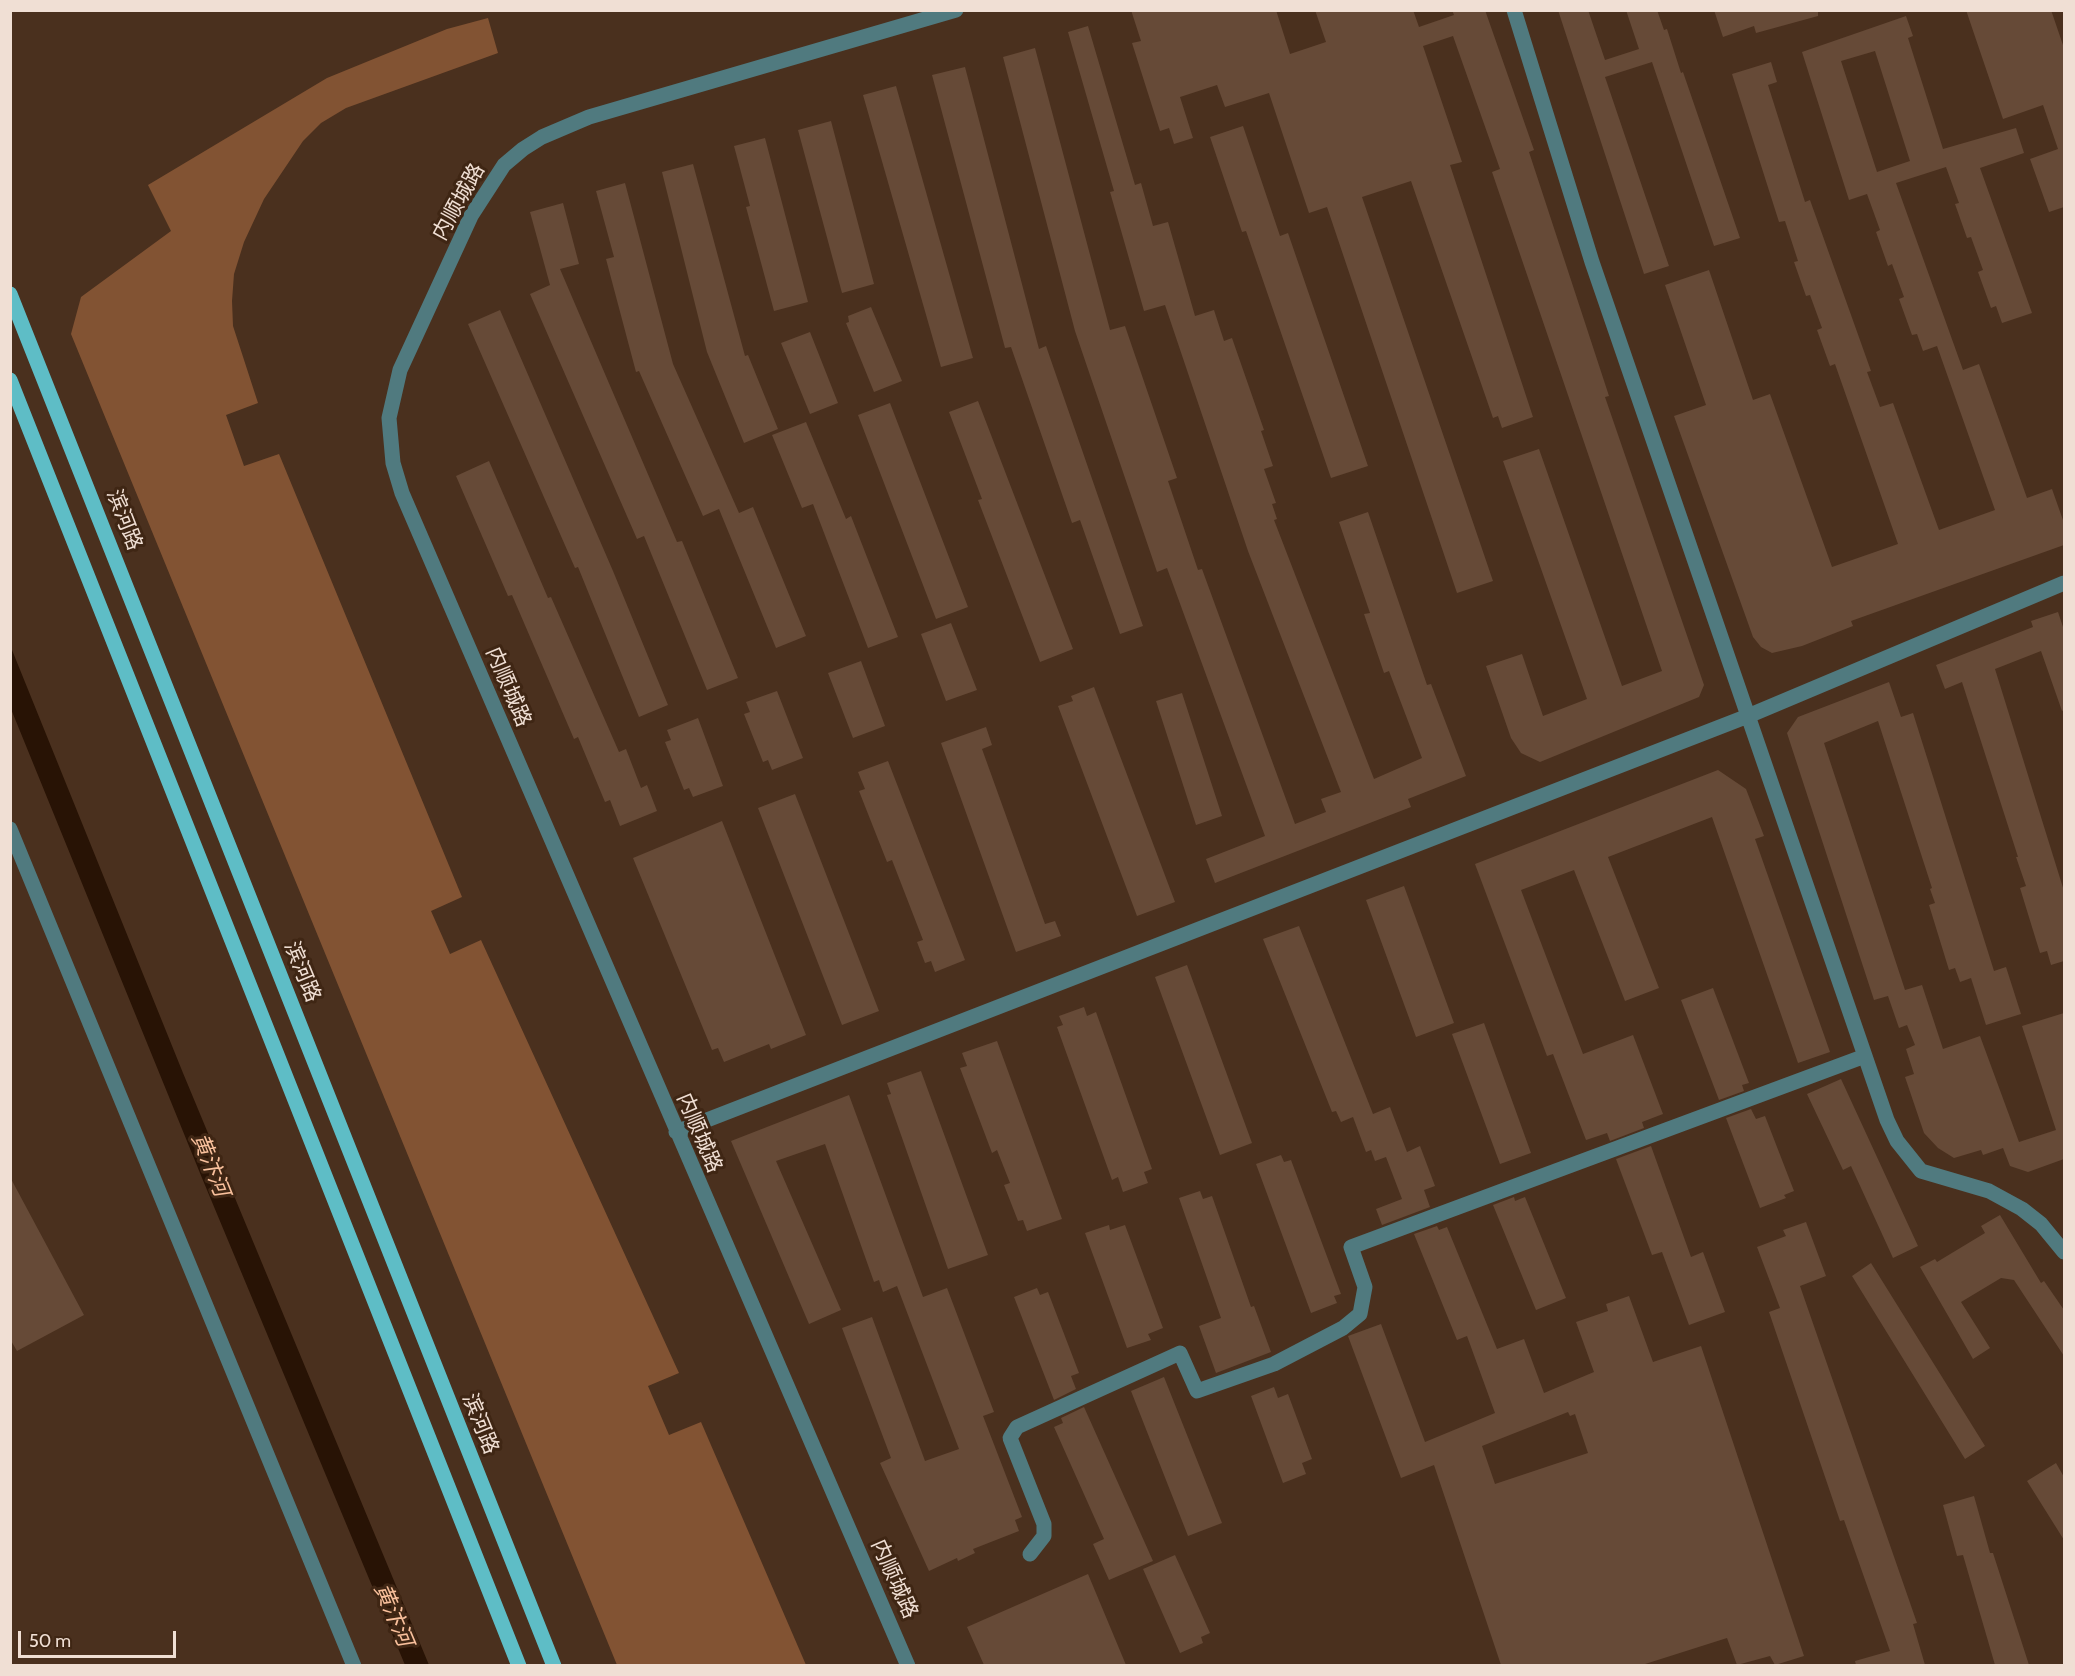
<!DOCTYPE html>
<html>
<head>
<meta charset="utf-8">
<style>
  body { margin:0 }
  #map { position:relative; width:2075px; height:1676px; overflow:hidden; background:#4a301e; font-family:Cabin,sans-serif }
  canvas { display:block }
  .frame { position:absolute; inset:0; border:12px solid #f0dfd4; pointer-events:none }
  .scale { position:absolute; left:18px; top:1631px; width:158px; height:27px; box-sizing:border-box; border:3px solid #f0dfd4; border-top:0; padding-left:8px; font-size:18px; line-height:21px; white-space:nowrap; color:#f0dfd4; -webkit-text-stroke:4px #3f2614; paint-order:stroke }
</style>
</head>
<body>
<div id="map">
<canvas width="2075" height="1676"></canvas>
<div class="frame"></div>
<div class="scale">50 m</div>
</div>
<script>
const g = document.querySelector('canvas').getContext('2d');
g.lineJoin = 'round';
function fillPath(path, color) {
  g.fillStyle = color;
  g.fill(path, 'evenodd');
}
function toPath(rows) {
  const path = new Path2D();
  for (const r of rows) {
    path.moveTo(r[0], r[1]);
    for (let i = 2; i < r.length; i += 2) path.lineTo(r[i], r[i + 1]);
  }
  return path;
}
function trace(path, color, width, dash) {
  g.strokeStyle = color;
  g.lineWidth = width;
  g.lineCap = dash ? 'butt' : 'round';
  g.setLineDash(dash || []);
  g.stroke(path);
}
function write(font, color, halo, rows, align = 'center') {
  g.font = font + ' Cabin,"Noto Sans SC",sans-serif';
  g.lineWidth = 6;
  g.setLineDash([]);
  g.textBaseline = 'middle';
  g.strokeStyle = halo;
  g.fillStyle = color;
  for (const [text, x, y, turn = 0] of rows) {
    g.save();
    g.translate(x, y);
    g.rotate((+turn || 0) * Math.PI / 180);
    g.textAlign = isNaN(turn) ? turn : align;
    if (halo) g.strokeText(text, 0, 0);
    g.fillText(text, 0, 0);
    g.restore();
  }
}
const green = toPath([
  [488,18,498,53,346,108,321,123,303,141,264,199,244,242,234,274,232,301,233,326,258,403,226,415,244,466,279,454,462,897,431,911,450,954,481,940,679,1373,648,1386,669,1435,701,1422,806,1665,617,1665,71,334,81,297,171,231,148,185,327,78,447,29]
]);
const water = toPath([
  [10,645,183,1073,429,1665,405,1665,202,1178,11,709]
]);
const building = toPath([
  [1131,10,1276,10,1290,54,1326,42,1315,10,1413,10,1419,27,1454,15,1452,10,1485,10,1534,150,1529,152,1609,396,1605,397,1704,685,1699,697,1540,762,1521,753,1511,738,1486,666,1522,654,1543,716,1587,699,1503,461,1539,449,1622,686,1662,671,1492,172,1500,169,1453,36,1423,46,1462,162,1450,165,1533,417,1502,428,1498,416,1493,418,1411,181,1362,197,1493,581,1457,593,1327,207,1309,213,1269,93,1225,107,1217,85,1180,97,1193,138,1174,144,1169,128,1160,131,1132,43,1141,41],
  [1558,10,1588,10,1605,60,1639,49,1626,10,1657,10,1664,30,1667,29,1681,73,1683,72,1740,238,1714,246,1652,62,1605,77,1669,266,1644,274],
  [1714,10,1818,10,1818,16,1756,33,1754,26,1723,37],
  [1966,10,2051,10,2064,48,2064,207,2049,212,2030,159,2058,149,2043,105,2003,119],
  [1906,16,1913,36,1908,38,1943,149,2016,128,2024,153,1980,168,2032,313,2002,323,1996,306,1991,308,1978,272,1983,270,1971,237,1967,238,1955,204,1959,203,1946,167,1896,183,1963,370,1979,364,2027,498,2052,489,2064,523,2064,545,1851,621,1853,626,1802,646,1772,653,1761,647,1753,637,1674,416,1706,405,1665,285,1709,270,1753,400,1770,394,1832,567,1898,544,1835,364,1830,366,1817,330,1822,328,1810,295,1806,296,1794,262,1798,261,1785,221,1779,222,1732,74,1771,62,1777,82,1768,85,1805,202,1810,200,1871,371,1867,372,1880,407,1893,403,1939,530,1995,510,1937,346,1923,351,1917,334,1912,335,1899,299,1904,297,1892,264,1888,266,1876,232,1880,230,1867,194,1849,200,1802,52],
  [1875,51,1910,161,1877,172,1841,61],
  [1088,26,1135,185,1141,183,1153,226,1168,222,1195,316,1214,310,1224,341,1232,338,1264,430,1261,431,1273,466,1264,469,1276,503,1272,504,1277,519,1274,520,1374,779,1422,758,1389,671,1384,673,1364,614,1370,613,1339,522,1368,512,1427,685,1431,684,1466,776,1408,799,1411,807,1215,883,1206,859,1265,836,1167,568,1157,572,1075,331,1003,57,1035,48,1110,330,1125,326,1177,478,1168,481,1198,570,1202,569,1295,824,1326,812,1321,799,1341,792,1248,551,1165,305,1144,311,1110,192,1114,191,1068,32],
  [965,67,1039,349,1046,346,1143,626,1120,634,1080,520,1072,523,1011,347,1005,348,932,75],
  [896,86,973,358,941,367,863,95],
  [831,121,874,284,842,293,798,130],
  [1243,126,1280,236,1288,233,1368,466,1331,478,1246,231,1242,232,1210,137],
  [765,138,808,302,774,311,746,207,750,206,734,146],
  [693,164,745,356,748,355,778,429,744,443,707,352,662,172],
  [625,183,673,364,739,513,753,507,806,636,776,648,719,509,703,516,639,371,636,372,606,259,614,257,596,191],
  [563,203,579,264,560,269,677,542,682,541,738,678,707,690,644,536,637,539,530,294,550,285,530,212],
  [871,307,902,381,874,392,846,323,849,322,848,316],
  [500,310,613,571,668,705,639,717,578,567,575,568,468,324],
  [810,332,838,403,810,414,781,343],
  [978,401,1073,649,1040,662,978,500,982,499,949,412],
  [890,403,968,607,936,619,858,415],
  [806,422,846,519,851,516,898,637,868,648,813,504,802,508,772,435],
  [489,461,548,598,551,597,619,752,626,749,641,788,647,785,657,811,620,826,610,800,605,802,578,737,574,739,512,595,508,596,456,476],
  [2058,612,2064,630,2064,710,2062,711,2041,651,1995,669,2064,891,2064,961,2051,965,2047,951,2040,953,2020,888,2026,886,2016,857,2018,857,1962,682,1945,689,1936,665,2033,627,2031,621],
  [951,623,977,690,946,701,921,634],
  [861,661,885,726,853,738,828,673],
  [1889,682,1901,717,1913,713,1994,971,2006,967,2021,1014,1986,1025,1971,978,1960,982,1955,968,1949,970,1929,905,1935,903,1930,889,1932,888,1878,721,1824,743,1905,990,1922,985,1943,1049,1980,1036,2019,1142,2056,1130,2022,1026,2064,1013,2064,1159,2028,1172,2010,1166,2003,1148,1983,1155,1981,1150,1954,1158,1938,1148,1924,1133,1905,1077,1914,1074,1906,1049,1915,1045,1907,1025,1899,1028,1888,996,1874,1000,1787,733,1798,717],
  [1094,687,1175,902,1137,916,1058,706,1073,701,1071,696],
  [777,691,803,758,772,770,768,760,763,762,744,714,750,712,746,702],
  [1182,693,1222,816,1196,825,1156,701],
  [698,718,723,786,693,797,689,788,684,790,665,742,671,740,667,730],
  [986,727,992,745,982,749,1045,924,1055,921,1061,936,1016,952,941,743],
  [888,761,965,960,935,972,931,961,925,963,917,942,923,940,892,860,887,862,859,791,865,789,858,772],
  [1718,770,1746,789,1764,836,1755,839,1830,1052,1798,1063,1712,817,1608,857,1659,988,1625,1001,1574,870,1521,890,1583,1054,1633,1035,1663,1114,1642,1122,1644,1128,1610,1141,1607,1133,1586,1140,1553,1054,1547,1056,1475,864],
  [795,794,879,1011,842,1025,758,808],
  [722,821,806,1035,771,1049,769,1044,724,1062,718,1048,712,1050,633,858],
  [1404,886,1454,1023,1416,1037,1366,900],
  [1299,926,1373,1114,1390,1107,1407,1152,1420,1146,1435,1186,1424,1190,1430,1207,1382,1225,1376,1209,1402,1199,1386,1157,1375,1161,1371,1150,1366,1152,1353,1117,1341,1122,1336,1111,1332,1112,1263,939],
  [1187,965,1252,1143,1220,1155,1155,977],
  [1713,988,1749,1083,1742,1085,1744,1091,1719,1100,1681,1000],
  [1084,1007,1087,1016,1096,1012,1152,1169,1144,1172,1148,1183,1123,1192,1118,1177,1112,1180,1057,1027,1063,1025,1059,1016],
  [1484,1023,1531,1153,1500,1164,1452,1034],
  [997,1041,1062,1219,1027,1231,1023,1220,1018,1221,1004,1185,1010,1183,997,1150,992,1153,960,1068,967,1066,962,1053],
  [921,1071,988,1255,948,1269,887,1095,891,1094,887,1083],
  [1841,1079,1918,1246,1893,1258,1851,1166,1843,1170,1807,1094],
  [849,1095,923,1297,947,1288,994,1412,983,1416,1022,1517,1015,1520,1019,1531,973,1549,975,1553,958,1561,957,1558,929,1571,880,1463,891,1458,842,1328,872,1317,925,1461,959,1449,897,1286,883,1292,879,1280,874,1282,825,1144,776,1161,841,1310,809,1324,731,1141],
  [1751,1109,1756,1119,1765,1116,1794,1191,1784,1195,1786,1198,1760,1208,1726,1118],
  [1651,1146,1691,1257,1703,1252,1725,1312,1689,1325,1662,1252,1652,1255,1616,1159],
  [1281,1155,1284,1162,1291,1160,1341,1294,1334,1296,1337,1303,1311,1313,1256,1164],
  [10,1177,84,1315,17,1351,10,1339],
  [1200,1191,1203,1199,1212,1196,1251,1307,1254,1306,1271,1352,1216,1373,1199,1326,1221,1318,1179,1198],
  [1514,1197,1515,1201,1525,1197,1566,1298,1536,1310,1493,1205],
  [2000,1215,2041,1283,2044,1281,2064,1310,2064,1356,2014,1280,2001,1278,1961,1302,1990,1348,1973,1359,1920,1267,1935,1259,1937,1262,1985,1233,1981,1226],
  [1806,1222,1826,1276,1800,1286,1917,1623,1913,1624,1925,1665,1856,1665,1855,1661,1890,1651,1844,1520,1840,1521,1769,1312,1780,1308,1757,1247,1786,1236,1783,1230],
  [1109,1225,1110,1230,1125,1225,1163,1328,1148,1334,1151,1340,1127,1348,1085,1233],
  [1437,1226,1439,1230,1447,1227,1497,1349,1524,1339,1544,1393,1594,1372,1576,1322,1608,1311,1606,1304,1629,1296,1653,1362,1701,1346,1804,1656,1775,1665,1770,1656,1737,1665,1727,1638,1642,1665,1501,1665,1434,1465,1401,1478,1348,1336,1381,1324,1425,1442,1495,1413,1467,1336,1457,1340,1414,1234],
  [1568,1412,1570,1416,1575,1414,1588,1453,1495,1484,1482,1446],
  [1871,1263,1985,1446,1965,1459,1852,1276],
  [1037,1288,1040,1295,1048,1292,1079,1373,1071,1376,1076,1389,1054,1400,1014,1297],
  [1164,1377,1222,1523,1188,1536,1131,1391],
  [1274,1387,1278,1398,1288,1394,1312,1459,1302,1463,1306,1474,1283,1483,1251,1396],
  [1084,1407,1153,1561,1109,1580,1093,1544,1104,1539,1054,1427,1063,1423,1061,1418],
  [2056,1463,2064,1477,2064,1540,2027,1481],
  [1974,1496,1990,1553,1993,1553,2029,1665,1995,1665,1963,1555,1957,1556,1943,1505],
  [1175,1555,1210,1633,1201,1637,1203,1643,1180,1653,1143,1569],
  [1088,1574,1126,1665,984,1665,967,1627]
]);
const minor = toPath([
  [1514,10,1592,262,1887,1120,1897,1141,1921,1171,1989,1191,2022,1209,2041,1224,2064,1252],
  [10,829,354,1666],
  [676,1132,1748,716,2064,583],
  [1030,1554,1044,1536,1044,1524,1010,1438,1017,1427,1180,1353,1197,1391,1274,1364,1343,1328,1360,1314,1365,1287,1351,1247,1865,1056],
  [908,1666,402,493,393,463,389,418,400,370,471,216,504,165,523,149,542,137,589,117,956,10]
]);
const major = toPath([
  [10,294,554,1666],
  [10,380,519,1666]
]);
const streetNames = [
  ["内顺城路",459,202,-61],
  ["滨河路",124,520,69],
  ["内顺城路",508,687,67],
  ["滨河路",302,972,68],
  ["内顺城路",699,1133,67],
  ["滨河路",480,1424,68],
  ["内顺城路",894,1579,66]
];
const waterNames = [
  ["黄汴河",210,1165,68],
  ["黄汴河",393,1615,67]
];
fillPath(green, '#825333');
fillPath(water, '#281305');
fillPath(building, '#664a37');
trace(minor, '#507a7f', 15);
trace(major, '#5ebdc6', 15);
write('21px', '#f0dfd4', '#3f2614', streetNames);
write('italic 22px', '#f9c09c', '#3f2614', waterNames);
</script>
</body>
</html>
